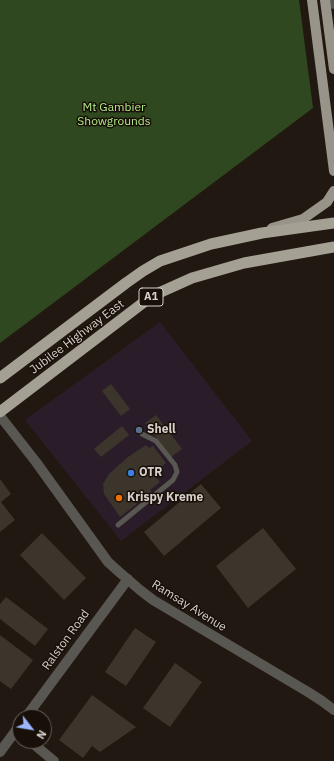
<!DOCTYPE html>
<html>
<head>
<meta charset="utf-8">
<style>
  body { margin:0 }
  #map { position:relative; width:334px; height:761px; overflow:hidden; background:#211911; font-family:"IBM Plex Sans",sans-serif }
  canvas { display:block }
  .north { position:absolute; left:12px; top:709px; width:40px; height:40px; box-sizing:border-box; background:#181008; border:1px solid #645d56; border-radius:50%; rotate:121deg; font-size:11px; font-weight:700; line-height:16px; text-align:center; color:#d6d0cb }
  .north::after { content:''; display:block; margin:auto; width:14px; height:18px; background:#9bb4fd; clip-path:polygon(50% 0,100% 100%,50% 72%,0 100%) }
</style>
</head>
<body>
<div id="map">
<canvas width="334" height="761"></canvas>
<div class="north">N</div>
</div>
<script>
const g = document.querySelector('canvas').getContext('2d');
g.lineJoin = 'round';
function fillPath(path, color) {
  g.fillStyle = color;
  g.fill(path, 'evenodd');
}
function toPath(rows) {
  const path = new Path2D();
  for (const r of rows) {
    path.moveTo(r[0], r[1]);
    for (let i = 2; i < r.length; i += 2) path.lineTo(r[i], r[i + 1]);
  }
  return path;
}
function trace(path, color, width, dash) {
  g.strokeStyle = color;
  g.lineWidth = width;
  g.lineCap = dash ? 'butt' : 'round';
  g.setLineDash(dash || []);
  g.stroke(path);
}
function write(font, color, halo, rows, align = 'center') {
  g.font = font + ' "IBM Plex Sans",sans-serif';
  g.lineWidth = 3;
  g.setLineDash([]);
  g.textBaseline = 'middle';
  g.strokeStyle = halo;
  g.fillStyle = color;
  for (const [text, x, y, turn = 0] of rows) {
    g.save();
    g.translate(x, y);
    g.rotate((+turn || 0) * Math.PI / 180);
    g.textAlign = isNaN(turn) ? turn : align;
    if (halo) g.strokeText(text, 0, 0);
    g.fillText(text, 0, 0);
    g.restore();
  }
}
const commercial = toPath([
  [160,322,252,441,121,541,25,420]
]);
const green = toPath([
  [0,0,299,0,313,108,0,343]
]);
const building = toPath([
  [111,384,130,409,121,416,102,391],
  [156,415,182,449,171,457,145,423],
  [122,426,129,435,101,457,94,449],
  [146,445,149,448,153,446,166,463,153,473,160,482,150,490,153,493,146,499,144,498,141,500,139,499,135,502,137,504,120,517,104,494,103,484,109,474,128,457],
  [0,479,11,494,1,502,15,520,0,532],
  [201,484,221,508,164,556,144,532],
  [263,528,296,569,248,608,216,566],
  [42,533,86,578,64,600,20,555],
  [6,597,48,629,35,646,0,619,0,604],
  [135,628,156,642,126,686,105,672],
  [0,635,33,660,11,689,0,681],
  [175,663,202,682,170,727,143,708],
  [92,695,136,727,100,752,92,746,83,758,59,740]
]);
const service = toPath([
  [118,525,173,480,177,472,175,465,156,441,142,434]
]);
const minor = toPath([
  [0,416,36,462,108,562,118,571,140,590,153,600,308,692,322,701,334,710],
  [26,717,128,579],
  [30,741,54,761],
  [0,752,20,725]
]);
const tertiary = toPath([
  [333,0,334,4]
]);
const primary = toPath([
  [312,0,334,171],
  [325,0,334,69],
  [272,228,303,219,327,202,334,191]
]);
const trunk = toPath([
  [0,378,126,283,143,271,160,261,211,244,262,233,334,223],
  [0,412,152,296,192,278,244,263,334,247]
]);
const markers = [
  [139,430,4,"#5c6f8a"],
  [131,473,4,"#3f7fe0"],
  [119,498,4,"#e8710a"]
];
const shields = [
  [151,297,24]
];
const shieldNames = [
  ["A1",151,297]
];
const parkNames = [
  ["Mt Gambier",114,108],
  ["Showgrounds",114,122]
];
const streetNames = [
  ["Jubilee Highway East",77,337,-37],
  ["Ramsay Avenue",189,606,32],
  ["Ralston Road",66,640,-54]
];
const poiNames = [
  ["Shell",147,430],
  ["OTR",139,473],
  ["Krispy Kreme",127,498]
];
fillPath(commercial, '#2a1d29');
fillPath(green, '#30481f');
fillPath(building, '#3c352b');
trace(service, '#595752', 5);
trace(minor, '#595752', 10);
trace(tertiary, '#595752', 10);
trace(primary, '#989489', 10);
trace(trunk, '#a4a094', 11);
for (const [x, y, r, color] of markers) {
  const dot = new Path2D();
  dot.arc(x, y, r, 0, 2 * Math.PI);
  g.fillStyle = color;
  g.fill(dot);
  trace(dot, '#181008', 1.5);
}
for (const [x, y, w] of shields) {
  const box = new Path2D();
  box.roundRect(x - w / 2, y - 9, w, 18, 3);
  g.fillStyle = '#181008';
  g.fill(box);
  trace(box, '#d6d0cb', 1);
}
write('bold 11px', '#d6d0cb', null, shieldNames);
write('12px', '#b0ea87', '#181008', parkNames);
write('12px', '#d6d0cb', '#181008', streetNames);
write('bold 12px', '#d6d0cb', '#181008', poiNames, 'left');
</script>
</body>
</html>
